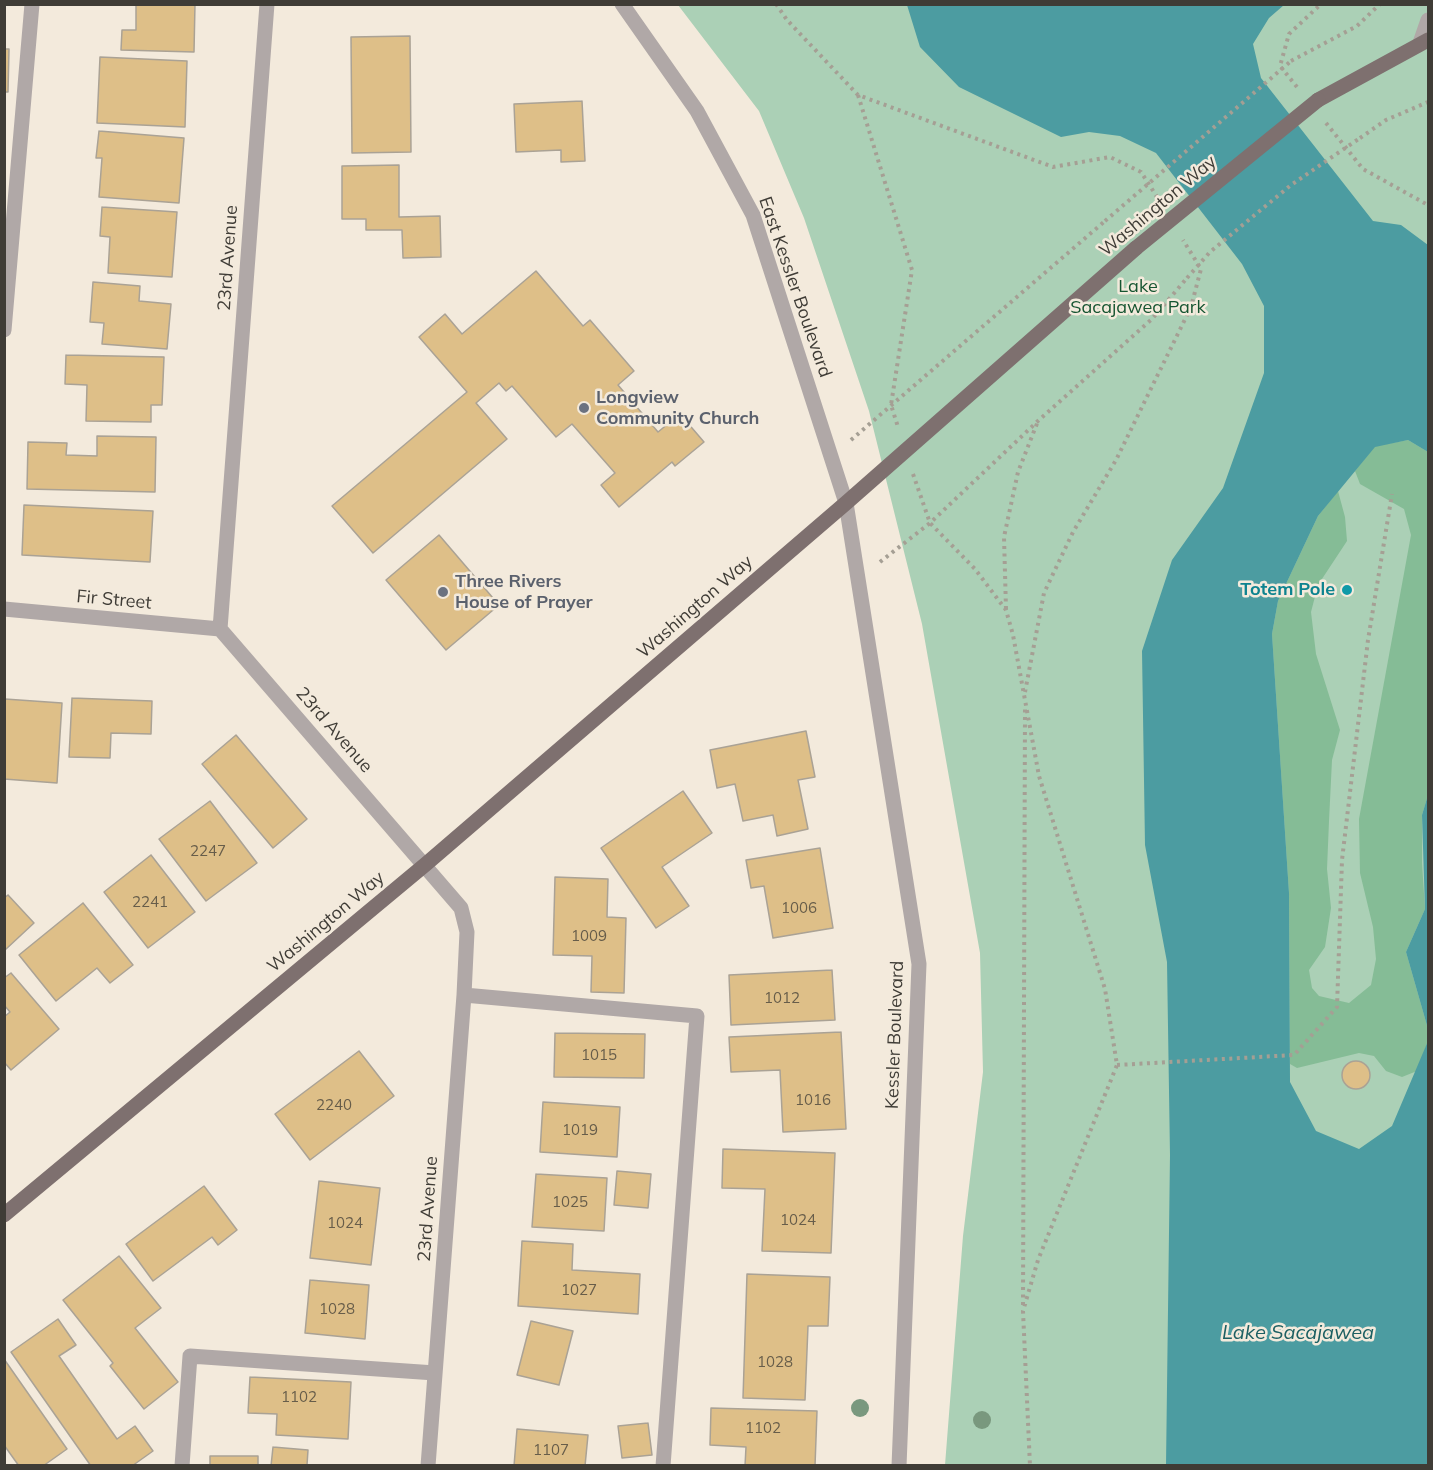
<!DOCTYPE html>
<html>
<head>
<meta charset="utf-8">
<style>
  body { margin:0 }
  #map { position:relative; width:1433px; height:1470px; overflow:hidden; background:#f3eadc; font-family:Mulish,sans-serif }
  canvas { display:block }
  .frame { position:absolute; inset:0; border:6px solid #3f3c36; pointer-events:none }
</style>
</head>
<body>
<div id="map">
<canvas width="1433" height="1470"></canvas>
<div class="frame"></div>
</div>
<script>
const g = document.querySelector('canvas').getContext('2d');
g.lineJoin = 'round';
function fillPath(path, color) {
  g.fillStyle = color;
  g.fill(path, 'evenodd');
}
function toPath(rows) {
  const path = new Path2D();
  for (const r of rows) {
    if (r.length === 3) {
      path.moveTo(r[0] + r[2], r[1]);
      path.arc(r[0], r[1], r[2], 0, 2 * Math.PI);
      continue;
    }
    path.moveTo(r[0], r[1]);
    for (let i = 2; i < r.length; i += 2) path.lineTo(r[i], r[i + 1]);
  }
  return path;
}
function trace(path, color, width, dash) {
  g.strokeStyle = color;
  g.lineWidth = width;
  g.lineCap = dash ? 'butt' : 'round';
  g.setLineDash(dash || []);
  g.stroke(path);
}
function write(font, color, halo, rows, align = 'center') {
  g.font = font + ' Mulish,sans-serif';
  g.lineWidth = 5;
  g.setLineDash([]);
  g.textBaseline = 'middle';
  g.strokeStyle = halo;
  g.fillStyle = color;
  for (const [text, x, y, turn = 0] of rows) {
    g.save();
    g.translate(x, y);
    g.rotate((+turn || 0) * Math.PI / 180);
    g.textAlign = isNaN(turn) ? turn : align;
    if (halo) g.strokeText(text, 0, 0);
    g.fillText(text, 0, 0);
    g.restore();
  }
}
const green = toPath([
  [678,5,1428,5,1428,1465,945,1465,963,1236,983,1072,980,953,922,624,869,411,804,218,759,111]
]);
const forest = toPath([
  [1408,440,1428,452,1428,795,1422,815,1422,863,1425,909,1406,952,1428,1029,1428,1041,1417,1071,1402,1077,1386,1071,1374,1056,1359,1053,1297,1068,1290,1064,1289,893,1272,634,1278,601,1318,516,1338,491,1345,517,1347,541,1318,585,1311,612,1316,654,1340,730,1332,760,1329,821,1327,869,1331,908,1325,947,1309,970,1312,988,1319,996,1349,1003,1371,985,1376,959,1373,927,1360,873,1359,819,1411,535,1404,509,1360,484,1355,471,1375,446]
]);
const water = toPath([
  [907,5,1284,5,1269,18,1253,44,1261,78,1373,221,1401,225,1428,245,1428,452,1408,440,1375,447,1318,516,1278,601,1272,634,1289,893,1290,1082,1316,1131,1359,1149,1392,1126,1428,1041,1428,1465,1166,1465,1170,1155,1167,962,1145,845,1142,651,1172,560,1223,488,1264,373,1264,306,1242,264,1156,153,1120,136,1089,132,1061,137,959,87,920,47],
  [1428,795,1428,1029,1406,952,1425,909,1422,815]
]);
const building = toPath([
  [136,4,195,4,194,52,121,50,122,30,136,30,136,4],
  [410,36,411,152,352,153,351,37,410,36],
  [4,49,9,49,8,92,4,92,4,49],
  [100,57,187,61,185,127,97,123,100,57],
  [582,101,585,161,561,162,561,150,516,152,514,104,582,101],
  [99,131,184,138,179,203,99,197,102,158,96,158,99,131],
  [399,165,399,217,440,216,441,257,403,258,402,230,366,230,366,219,342,219,342,166,399,165],
  [102,207,177,212,172,277,108,273,110,237,100,236,102,207],
  [536,271,583,326,590,320,634,371,618,385,658,432,680,414,704,442,675,466,672,462,619,507,601,485,615,473,572,424,556,437,512,386,506,391,499,383,476,403,507,439,373,553,332,506,467,392,419,337,445,314,462,334,536,271],
  [93,282,140,286,139,301,171,304,167,349,102,344,104,323,90,322,93,282],
  [66,355,164,357,162,405,151,405,151,422,86,421,87,385,65,384,66,355],
  [97,436,156,437,155,492,27,489,28,442,67,443,66,455,97,456,97,436],
  [24,505,153,511,150,562,22,555,24,505],
  [439,535,499,605,446,650,386,580,439,535],
  [72,698,152,701,151,734,111,733,110,758,69,757,72,698],
  [5,699,62,703,57,783,4,779,5,699],
  [806,731,815,777,798,780,808,829,777,836,773,815,743,821,735,784,717,788,710,750,806,731],
  [236,735,307,819,273,848,202,764,236,735],
  [683,791,712,833,662,867,689,906,656,928,601,848,683,791],
  [210,801,257,863,206,901,159,839,210,801],
  [820,848,833,928,773,938,764,886,751,888,746,860,820,848],
  [151,855,195,912,148,948,104,892,151,855],
  [555,877,608,879,607,917,626,918,624,993,591,992,592,956,553,955,555,877],
  [8,895,34,923,5,950,4,898,8,895],
  [83,903,133,965,110,983,97,968,56,1001,19,955,83,903],
  [832,970,835,1020,731,1025,729,975,832,970],
  [11,973,59,1029,11,1070,4,1062,4,1017,10,1012,4,1005,4,978,11,973],
  [841,1032,846,1129,783,1132,780,1070,731,1072,729,1037,841,1032],
  [555,1033,645,1034,644,1078,554,1077,555,1033],
  [359,1051,394,1096,310,1160,275,1114,359,1051],
  [1356,1075,14],
  [543,1102,620,1107,617,1157,540,1152,543,1102],
  [723,1149,835,1153,831,1253,762,1251,765,1189,722,1188,723,1149],
  [617,1171,651,1174,648,1208,614,1205,617,1171],
  [536,1174,607,1178,604,1231,532,1227,536,1174],
  [319,1181,380,1188,371,1265,310,1258,319,1181],
  [204,1186,237,1230,218,1245,212,1237,153,1281,126,1244,204,1186],
  [522,1241,573,1244,572,1270,640,1274,638,1314,518,1306,522,1241],
  [119,1256,161,1308,135,1328,178,1382,144,1409,110,1366,113,1363,63,1300,119,1256],
  [747,1274,830,1277,828,1326,808,1326,805,1400,743,1398,747,1274],
  [310,1280,369,1285,365,1339,305,1333,310,1280],
  [58,1319,76,1345,59,1356,117,1439,135,1426,153,1451,132,1466,91,1466,11,1352,58,1319],
  [531,1321,573,1331,559,1385,517,1375,531,1321],
  [4,1359,67,1449,43,1466,19,1466,4,1445,4,1359],
  [250,1377,351,1382,348,1439,276,1435,277,1414,248,1413,250,1377],
  [711,1408,817,1411,815,1466,745,1466,746,1447,710,1445,711,1408],
  [648,1423,652,1455,622,1458,618,1426,648,1423],
  [517,1429,588,1435,585,1466,514,1466,517,1429],
  [273,1447,308,1450,307,1465,312,1466,271,1466,273,1447],
  [210,1456,258,1456,258,1466,210,1466,210,1456]
]);
const path = toPath([
  [776,4,787,20,858,95,1053,167,1110,157,1141,172,1159,200],
  [1291,61,1357,26,1380,4],
  [1297,87,1280,66,1289,34,1321,4],
  [858,95,912,270,891,405,898,427],
  [1326,123,1363,169,1428,205],
  [1360,138,1386,120,1428,102],
  [851,440,1105,221],
  [913,474,930,523,975,569,1006,610,1013,635,1039,776,1105,989,1117,1065,1038,1260,1023,1311,1030,1466],
  [880,562,930,523,1039,420,1152,319,1187,278],
  [1006,609,1004,537,1018,472,1038,421],
  [1025,692,1044,593,1073,532,1116,460,1191,307,1201,269,1183,240],
  [1117,1065,1294,1055,1337,1007,1342,860,1368,640,1392,494],
  [1023,1305,1025,709]
]);
const minor = toPath([
  [267,4,220,629,461,908,467,932,464,995,428,1466],
  [622,4,697,111,753,215,846,503,919,964,899,1466],
  [1420,43,1428,20],
  [4,330,32,4],
  [4,609,220,629],
  [464,995,697,1016,663,1466],
  [182,1466,190,1356,435,1373]
]);
const major = toPath([
  [1318,100,1428,40],
  [4,1215,426,864,846,503,1136,248]
]);
const pathBridge = toPath([
  [1105,221,1291,61],
  [1187,278,1210,252,1291,185,1360,138]
]);
const majorBridge = toPath([
  [1136,248,1318,100]
]);
const trees = [
  [860,1408],
  [982,1420]
];
const markers = [
  [584,408,6,"#6b7280"],
  [1347,590,6,"#0f9aa8"],
  [443,592,6,"#6b7280"]
];
const numberNames = [
  ["2247",208,851],
  ["2241",150,902],
  ["1006",799,908],
  ["1009",589,936],
  ["1012",782,998],
  ["1015",599,1055],
  ["1016",813,1100],
  ["2240",334,1105],
  ["1019",580,1130],
  ["1025",570,1202],
  ["1024",798,1220],
  ["1024",345,1223],
  ["1027",579,1290],
  ["1028",337,1309],
  ["1028",775,1362],
  ["1102",299,1397],
  ["1102",763,1428],
  ["1107",551,1450]
];
const streetNames = [
  ["Washington Way",1158,206,-40],
  ["23rd Avenue",228,258,-86],
  ["East Kessler Boulevard",795,287,71],
  ["Fir Street",114,600,5],
  ["Washington Way",695,607,-41],
  ["23rd Avenue",334,730,49],
  ["Washington Way",326,922,-40],
  ["Kessler Boulevard",895,1035,-88],
  ["23rd Avenue",428,1209,-86]
];
const parkNames = [
  ["Lake",1138,287],
  ["Sacajawea Park",1138,308]
];
const worshipNames = [
  ["Longview",596,398],
  ["Community Church",596,419],
  ["Three Rivers",455,582],
  ["House of Prayer",455,603]
];
const cultureNames = [
  ["Totem Pole",1335,590]
];
const waterNames = [
  ["Lake Sacajawea",1298,1333]
];
fillPath(green, '#abd0b6');
fillPath(forest, '#85bc96');
fillPath(water, '#4c9ca1');
fillPath(building, '#debf88');
trace(building, '#aaa295', 1.5);
trace(path, '#a59f94', 4, [3, 4.5]);
trace(minor, '#b0a8a7', 15);
trace(major, '#7e706f', 15);
trace(pathBridge, '#a59f94', 4, [3, 4.5]);
trace(majorBridge, '#7e706f', 15);
g.fillStyle = '#79987e';
for (const [x, y] of trees) {
  g.beginPath();
  g.arc(x, y, 9, 0, 2 * Math.PI);
  g.fill();
}
for (const [x, y, r, color] of markers) {
  const dot = new Path2D();
  dot.arc(x, y, r, 0, 2 * Math.PI);
  g.fillStyle = color;
  g.fill(dot);
  trace(dot, '#f3eadc', 2);
}
write('15px', '#675d4a', null, numberNames);
write('18px', '#3f3c36', '#f3eadc', streetNames);
write('18px', '#165531', '#f3eadc', parkNames);
write('bold 18px', '#5b616d', '#f3eadc', worshipNames, 'left');
write('bold 18px', '#0d838f', '#f3eadc', cultureNames, 'right');
write('italic 20px', '#1d6063', '#f3eadc', waterNames);
</script>
</body>
</html>
